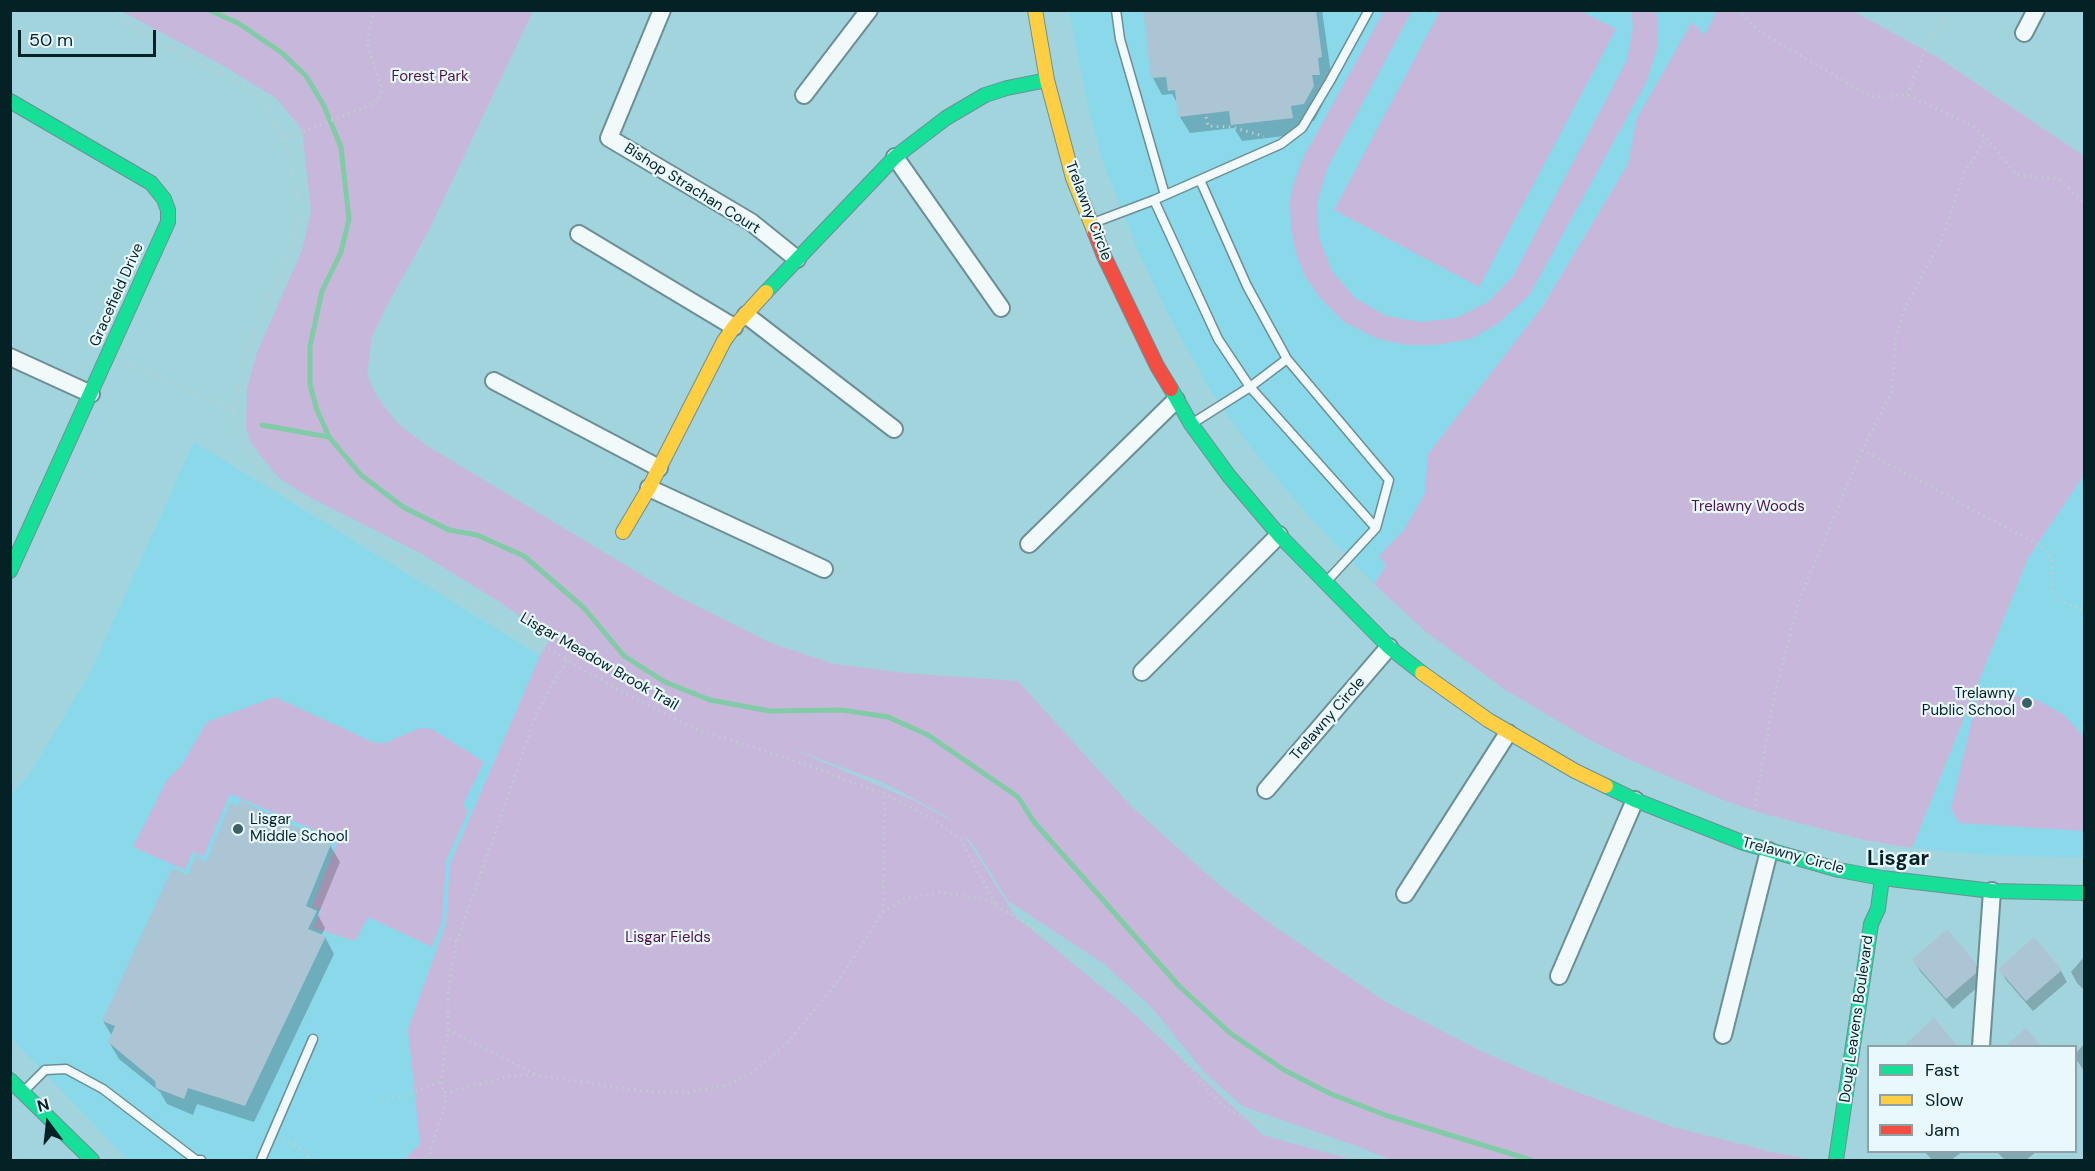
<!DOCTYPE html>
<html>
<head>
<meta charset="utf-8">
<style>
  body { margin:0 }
  #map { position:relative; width:2095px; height:1171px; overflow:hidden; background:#a2d4de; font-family:"DM Sans",sans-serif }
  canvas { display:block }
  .frame { position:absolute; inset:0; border:12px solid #042126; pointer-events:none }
  .legend { position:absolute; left:1867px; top:1045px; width:210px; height:108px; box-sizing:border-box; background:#e8f8fc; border:2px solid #8da2a6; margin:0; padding:8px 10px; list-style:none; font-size:18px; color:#042126 }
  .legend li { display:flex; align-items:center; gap:12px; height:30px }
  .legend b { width:30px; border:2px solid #8da2a6 }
  .north { position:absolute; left:18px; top:1093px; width:60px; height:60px; -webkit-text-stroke:4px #e8f8fc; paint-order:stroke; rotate:345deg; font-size:16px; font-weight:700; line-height:24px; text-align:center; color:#042126 }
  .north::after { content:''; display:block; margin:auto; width:21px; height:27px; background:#042126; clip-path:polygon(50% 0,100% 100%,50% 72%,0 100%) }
  .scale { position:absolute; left:18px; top:30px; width:138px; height:27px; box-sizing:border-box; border:3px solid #042126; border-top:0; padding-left:8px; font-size:18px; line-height:21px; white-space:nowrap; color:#042126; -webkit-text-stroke:4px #e8f8fc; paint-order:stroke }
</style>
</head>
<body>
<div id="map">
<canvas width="2095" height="1171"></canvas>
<div class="frame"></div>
<ul class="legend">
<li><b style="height:8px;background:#16e098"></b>Fast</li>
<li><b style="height:8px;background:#ffcf43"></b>Slow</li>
<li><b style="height:8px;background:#f24e42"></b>Jam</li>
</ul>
<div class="north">N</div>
<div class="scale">50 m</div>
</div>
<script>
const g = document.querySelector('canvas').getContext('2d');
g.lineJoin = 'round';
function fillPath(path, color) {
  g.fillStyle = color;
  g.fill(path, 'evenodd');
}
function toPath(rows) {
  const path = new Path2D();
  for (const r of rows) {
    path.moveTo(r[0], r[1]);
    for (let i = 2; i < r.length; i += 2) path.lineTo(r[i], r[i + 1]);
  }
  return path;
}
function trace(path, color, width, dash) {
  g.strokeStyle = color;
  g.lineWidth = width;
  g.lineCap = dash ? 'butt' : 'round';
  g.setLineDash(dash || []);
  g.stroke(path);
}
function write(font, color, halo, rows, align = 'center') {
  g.font = font + ' "DM Sans",sans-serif';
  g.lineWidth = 4.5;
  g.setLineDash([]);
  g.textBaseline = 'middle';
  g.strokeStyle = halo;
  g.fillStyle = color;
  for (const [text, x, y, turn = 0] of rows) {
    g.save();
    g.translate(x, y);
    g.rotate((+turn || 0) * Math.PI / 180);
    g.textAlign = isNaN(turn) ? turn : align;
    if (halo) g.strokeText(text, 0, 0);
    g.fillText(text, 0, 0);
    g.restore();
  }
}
const built = toPath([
  [1069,11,1717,11,1706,35,1374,584,1305,512,1248,444,1210,390,1167,312,1136,246,1102,160,1088,106],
  [194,442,540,656,450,864,446,924,408,1029,420,1144,404,1160,128,1160,11,1038,10,795,29,775,88,677],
  [2084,475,2084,858,1987,855,1912,848,2028,558]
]);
const green = toPath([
  [1717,10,1853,11,1937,57,2084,156,2084,475,2028,558,1912,848,1864,840,1761,813,1723,800,1628,759,1588,739,1504,689,1426,632,1374,584,1386,566,1379,556,1404,530,1425,493,1428,454,1543,306,1628,164,1637,118,1692,22,1705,35],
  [121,11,533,11,429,230,388,304,372,337,367,374,376,395,398,424,426,445,675,595,771,643,834,664,904,673,1018,681,1131,806,1217,883,1275,927,1386,1002,1483,1052,1569,1089,1673,1127,1772,1152,1814,1160,1391,1160,1362,1148,1242,1106,1204,1072,1152,1008,1104,964,1008,901,976,849,962,831,1015,916,1130,1010,1263,1135,1353,1160,404,1160,420,1144,408,1029,446,924,450,864,540,656,551,638,498,601,420,553,307,496,279,478,259,454,250,441,246,427,247,389,257,352,302,250,311,211,302,130,277,99,220,64],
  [790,748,882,782,937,811,955,823,917,802],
  [1384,11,1412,11,1327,169,1317,203,1319,238,1332,271,1355,298,1386,316,1421,322,1456,318,1488,302,1513,276,1627,60,1633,27,1631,11,1656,11,1658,24,1657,48,1647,81,1530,294,1498,324,1470,339,1435,345,1408,345,1378,339,1344,322,1320,298,1304,275,1295,250,1291,227,1290,202,1293,185,1303,158],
  [1440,11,1581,11,1616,29,1479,287,1334,210],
  [2007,694,2037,700,2064,715,2084,737,2084,831,1959,823,1951,809,1977,699],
  [275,697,375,743,385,743,420,728,432,729,484,762,463,805,468,811,446,862,442,922,432,947,368,917,355,941,313,928,321,911,312,906,338,840,230,794,203,857,192,852,185,870,133,847,167,780,181,766,207,722]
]);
const shadow = toPath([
  [1145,10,1322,10,1331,74,1327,75,1329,91,1320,91,1323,104,1314,121,1300,122,1301,134,1242,141,1234,128,1190,133,1180,117,1179,106,1172,94,1162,95,1153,78],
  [330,845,340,862,318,915,325,928,321,936,325,937,334,954,254,1122,197,1104,193,1115,167,1104,160,1092,119,1059,109,1042,112,1036,103,1021,188,877,207,864],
  [2084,957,2084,990,2077,983,2071,972],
  [1914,960,1975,964,1982,975,1981,984,1953,1009,1920,971],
  [2000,969,2061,971,2067,982,2033,1011,2006,980],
  [2084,1044,2084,1071,2076,1059,2076,1053],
  [1925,1152,1962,1152,1951,1160,1932,1160],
  [1997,1152,2036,1152,2026,1160,2005,1160]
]);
const stream = toPath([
  [209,10,238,23,282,53,306,76,323,104,341,147,349,219,341,252,322,291,310,346,310,385,317,410,329,437,361,475,403,507,449,530,477,535,524,556,584,608,624,656,665,682,710,700,770,711,842,710,888,717,928,735,1018,797,1034,822,1179,986,1230,1033,1284,1070,1331,1094,1385,1115,1531,1160],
  [262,425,329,437]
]);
const building = toPath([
  [1143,10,1316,10,1322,57,1318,58,1320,75,1312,75,1314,86,1304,104,1291,106,1293,118,1231,125,1229,111,1178,117,1175,90,1168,91,1166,77,1151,78],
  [240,800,331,844,306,906,317,911,308,929,326,936,245,1106,188,1088,184,1099,156,1088,155,1081,108,1042,115,1026,102,1021,172,868,188,875,195,856,206,862,230,803,238,806],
  [1947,929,1976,963,1976,973,1946,999,1912,960],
  [2034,937,2062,970,2026,1001,1998,969],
  [1934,1018,1959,1047,1902,1047],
  [2026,1028,2042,1047,2004,1047]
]);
const path = toPath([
  [106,10,160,43,246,86,261,98,283,139],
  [372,10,373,16,367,43,382,89,379,100,364,108,283,139,287,147,298,198,298,219,291,247,260,317,244,361,234,411,240,433,255,463,276,487,333,517,567,660,619,690,692,728,784,757,885,794,934,820,960,839,996,905],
  [1737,10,1759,31,1871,97,1907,95,1971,125,1986,138,2017,175,2058,179,2084,202],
  [1907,95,1926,48,1948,10],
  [1206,117,1208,126,1231,127,1264,136],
  [128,363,234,411],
  [1862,450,2046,549,2052,561,2051,590,2060,600,2084,610],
  [1754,812,1774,697,1798,603,1862,450,1892,391,1896,338,1904,310,1941,241,1964,174,1986,138],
  [883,912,885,794],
  [444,936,457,942],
  [448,1030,536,1075,643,1091,688,1093,730,1084,754,1071,787,1043,836,984,883,912,904,899,940,892,988,900,1042,934,1110,982,1143,1013,1214,1097,1230,1112,1365,1160],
  [534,1075,510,1076,444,1093,441,1081,448,1030,448,990,457,942,537,712,567,660],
  [381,1101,404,1096,441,1081],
  [283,1140,298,1146,313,1160],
  [429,1160,432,1144,446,1103,444,1093]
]);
const lane = toPath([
  [1116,10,1120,39,1165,195],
  [1200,180,1247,286,1287,359,1389,480,1376,528,1327,581],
  [1154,200,1218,339,1250,387,1376,528],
  [1093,223,1154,200,1281,144,1302,128,1330,81,1369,10],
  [1193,423,1250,387,1287,359],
  [23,1092,45,1070,66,1069,103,1089,196,1160,201,1160],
  [261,1160,313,1039]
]);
const street = toPath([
  [662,10,609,138,751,222,797,259],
  [2024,33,2036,10],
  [804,95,869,10],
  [895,157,1001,308],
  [579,234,734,327],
  [746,315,894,429],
  [10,357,91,394],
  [494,381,659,468],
  [649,488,824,569],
  [1029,544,1176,400],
  [1142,672,1279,535],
  [1266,790,1389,647],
  [1405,894,1508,733],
  [1559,976,1635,800],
  [1723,1035,1769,851],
  [1981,1046,1992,891]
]);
const fast = toPath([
  [10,101,151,183,164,199,168,210,168,222,10,571],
  [766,292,895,157,946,118,985,95,1007,88,1047,80],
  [1171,389,1191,424,1229,476,1279,535,1389,647,1422,673],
  [1606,786,1635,800,1744,843,1839,870,1882,878,1992,891,2084,893],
  [10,1080,92,1160],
  [1836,1160,1871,924,1878,909,1882,878]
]);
const slow = toPath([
  [1035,10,1047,80,1073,178,1095,233],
  [623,532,649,488,724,341,734,327,766,292],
  [1422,673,1488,720,1575,771,1606,786]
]);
const jam = toPath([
  [1095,233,1104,256,1157,366,1171,389]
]);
const markers = [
  [2027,703,6,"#3b6066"],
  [238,829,6,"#3b6066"]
];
const parkNames = [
  ["Forest Park",430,77],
  ["Trelawny Woods",1748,507],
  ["Lisgar Fields",668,938]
];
const streetNames = [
  ["Bishop Strachan Court",692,189,32],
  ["Trelawny Circle",1088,211,69],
  ["Gracefield Drive",117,295,-66],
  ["Lisgar Meadow Brook Trail",599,662,30],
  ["Trelawny Circle",1328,719,-49],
  ["Trelawny Circle",1793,856,15],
  ["Doug Leavens Boulevard",1857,1019,-82]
];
const poiNames = [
  ["Trelawny",2015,694],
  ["Public School",2015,711],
  ["Lisgar",250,820,"left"],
  ["Middle School",250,837,"left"]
];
const districtNames = [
  ["Lisgar",1898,859]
];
fillPath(built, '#8ad9ea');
fillPath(green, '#c7b8db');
fillPath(shadow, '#0003');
trace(stream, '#82cba7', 5);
fillPath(building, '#abc5d5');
trace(lane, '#6c8f96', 11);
trace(street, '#6c8f96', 20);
trace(fast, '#6c8f96', 16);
trace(slow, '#6c8f96', 16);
trace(jam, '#6c8f96', 16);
trace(path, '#becdd0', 3, [1.5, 4.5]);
trace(lane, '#f1f9fa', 8);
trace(street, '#f1f9fa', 16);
trace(fast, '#16e098', 14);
trace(slow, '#ffcf43', 14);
trace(jam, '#f24e42', 14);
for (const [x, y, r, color] of markers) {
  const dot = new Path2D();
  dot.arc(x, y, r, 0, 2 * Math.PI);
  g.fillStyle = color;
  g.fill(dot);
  trace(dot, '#e8f8fc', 2);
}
write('15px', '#511149', '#e8f8fc', parkNames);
write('15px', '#042126', '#e8f8fc', streetNames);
write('15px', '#042126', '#e8f8fc', poiNames, 'right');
write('bold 21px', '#042126', '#e8f8fc', districtNames);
</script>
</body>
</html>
